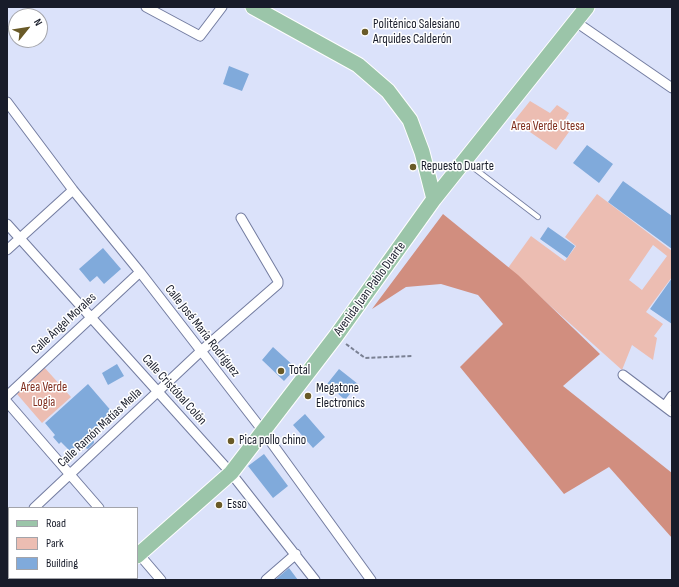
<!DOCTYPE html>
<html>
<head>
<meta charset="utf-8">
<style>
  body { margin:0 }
  #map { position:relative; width:679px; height:587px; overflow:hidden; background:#dbe2fa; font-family:"Sofia Sans Condensed",sans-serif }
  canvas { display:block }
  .frame { position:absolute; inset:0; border:8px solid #181c2a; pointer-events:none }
  .legend { position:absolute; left:8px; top:507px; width:130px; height:72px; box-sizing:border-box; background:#fff; border:1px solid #a3a4aa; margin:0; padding:5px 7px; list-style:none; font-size:12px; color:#181c2a }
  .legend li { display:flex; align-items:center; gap:8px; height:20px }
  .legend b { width:20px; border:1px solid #a3a4aa }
  .north { position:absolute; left:8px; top:8px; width:40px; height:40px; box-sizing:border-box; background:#fff; border:1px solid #a3a4aa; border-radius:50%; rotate:60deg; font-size:11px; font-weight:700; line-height:16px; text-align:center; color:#181c2a }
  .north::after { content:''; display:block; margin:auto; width:14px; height:18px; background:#695a27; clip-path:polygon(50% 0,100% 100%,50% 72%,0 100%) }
</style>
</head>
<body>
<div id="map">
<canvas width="679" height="587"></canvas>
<div class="frame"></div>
<ul class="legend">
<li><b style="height:5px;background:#9bc5a9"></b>Road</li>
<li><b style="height:11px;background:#ecbdb2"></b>Park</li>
<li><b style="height:11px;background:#80aadb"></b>Building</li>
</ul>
<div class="north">N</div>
</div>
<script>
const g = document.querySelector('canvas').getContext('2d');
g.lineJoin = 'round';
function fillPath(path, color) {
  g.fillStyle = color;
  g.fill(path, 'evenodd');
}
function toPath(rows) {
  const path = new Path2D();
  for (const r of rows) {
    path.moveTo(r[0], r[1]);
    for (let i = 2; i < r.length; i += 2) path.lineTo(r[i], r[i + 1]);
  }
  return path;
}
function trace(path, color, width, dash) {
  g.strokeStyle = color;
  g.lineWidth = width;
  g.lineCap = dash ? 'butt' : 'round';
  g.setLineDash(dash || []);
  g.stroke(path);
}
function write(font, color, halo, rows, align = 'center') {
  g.font = font + ' "Sofia Sans Condensed",sans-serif';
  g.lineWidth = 3;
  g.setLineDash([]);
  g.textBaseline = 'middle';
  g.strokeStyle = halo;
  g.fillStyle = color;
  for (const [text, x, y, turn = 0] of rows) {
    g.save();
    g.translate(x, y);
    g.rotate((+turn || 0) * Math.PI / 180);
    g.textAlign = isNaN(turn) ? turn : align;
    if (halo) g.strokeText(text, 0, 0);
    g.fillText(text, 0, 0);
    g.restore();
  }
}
const green = toPath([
  [530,101,550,113,557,105,569,113,563,123,571,129,556,150,514,121],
  [597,194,672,251,672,277,646,312,663,324,654,336,657,338,653,360,632,345,622,370,508,268,531,236,565,261,576,246,565,237],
  [653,245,667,256,642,290,629,280],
  [44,367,71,397,42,423,17,394]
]);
const forest = toPath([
  [443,214,518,275,600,354,563,386,672,473,672,538,609,467,564,494,460,367,503,324,478,295,441,284,406,287,372,309]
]);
const building = toPath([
  [229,66,249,74,242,91,223,84],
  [587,145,613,164,599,183,573,163],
  [623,181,672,216,672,249,608,202],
  [548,227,575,246,567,258,540,239],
  [103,248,121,269,104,284,97,276,90,282,79,269],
  [672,278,672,324,650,309],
  [273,347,296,368,284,381,262,360],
  [117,364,124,376,108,385,102,373],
  [339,369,358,384,345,400,327,384],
  [88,384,113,413,93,431,94,443,88,449,78,445,70,451,61,442,59,444,53,437,55,435,45,423],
  [305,414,325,437,313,448,293,425],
  [264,454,288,486,273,498,248,466],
  [289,568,298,580,275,580]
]);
const path = toPath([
  [346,344,365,358,413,356]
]);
const lane = toPath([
  [466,162,538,217]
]);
const street = toPath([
  [146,7,200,36,222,7],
  [576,22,672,88],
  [7,102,73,190,140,272,263,431,371,580],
  [7,224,231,473,315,580],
  [7,250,73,190],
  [623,375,672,412],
  [7,396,140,272],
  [7,402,99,508],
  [665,406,672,396],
  [34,508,201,351,278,284,278,281,241,218],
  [7,533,9,531],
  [137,552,161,580],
  [7,559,9,561],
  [24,578,26,580],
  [266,580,296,554]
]);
const primary = toPath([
  [253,7,358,65,388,91,410,120,422,152,434,199],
  [137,556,231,473,336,336,434,199,587,7],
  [109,580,111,578]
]);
const markers = [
  [365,32,4,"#695a27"],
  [413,167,4,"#695a27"],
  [281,371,4,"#695a27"],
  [308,396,4,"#695a27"],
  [231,441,4,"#695a27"],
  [219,505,4,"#695a27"]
];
const poiNames = [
  ["Politénico Salesiano",373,25],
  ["Arquides Calderón",373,40],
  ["Repuesto Duarte",421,167],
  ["Total",289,371],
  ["Megatone",316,389],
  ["Electronics",316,404],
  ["Pica pollo chino",239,441],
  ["Esso",227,505]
];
const parkNames = [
  ["Area Verde Utesa",548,127],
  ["Area Verde",44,388],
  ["Logia",44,403]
];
const streetNames = [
  ["Avenida Juan Pablo Duarte",370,289,-54],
  ["Calle Ángel Morales",64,324,-43],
  ["Calle José María Rodríguez",202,331,52],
  ["Calle Cristóbal Colón",174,390,48],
  ["Calle Ramón Matías Mella",100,428,-43]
];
fillPath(green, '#ecbdb2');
fillPath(forest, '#d18e7f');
fillPath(building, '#80aadb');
trace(lane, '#737ca0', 6);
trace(street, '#737ca0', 11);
trace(primary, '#fff', 17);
trace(path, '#7a8093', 2, [4, 2]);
trace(lane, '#fff', 4.5);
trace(street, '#fff', 9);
trace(primary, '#9bc5a9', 15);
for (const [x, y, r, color] of markers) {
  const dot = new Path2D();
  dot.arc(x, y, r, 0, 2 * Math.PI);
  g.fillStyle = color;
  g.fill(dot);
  trace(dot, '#fff', 1.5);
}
write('13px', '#181c2a', '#fff', poiNames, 'left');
write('13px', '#802f1f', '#fff', parkNames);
write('13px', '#181c2a', '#fff', streetNames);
</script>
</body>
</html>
